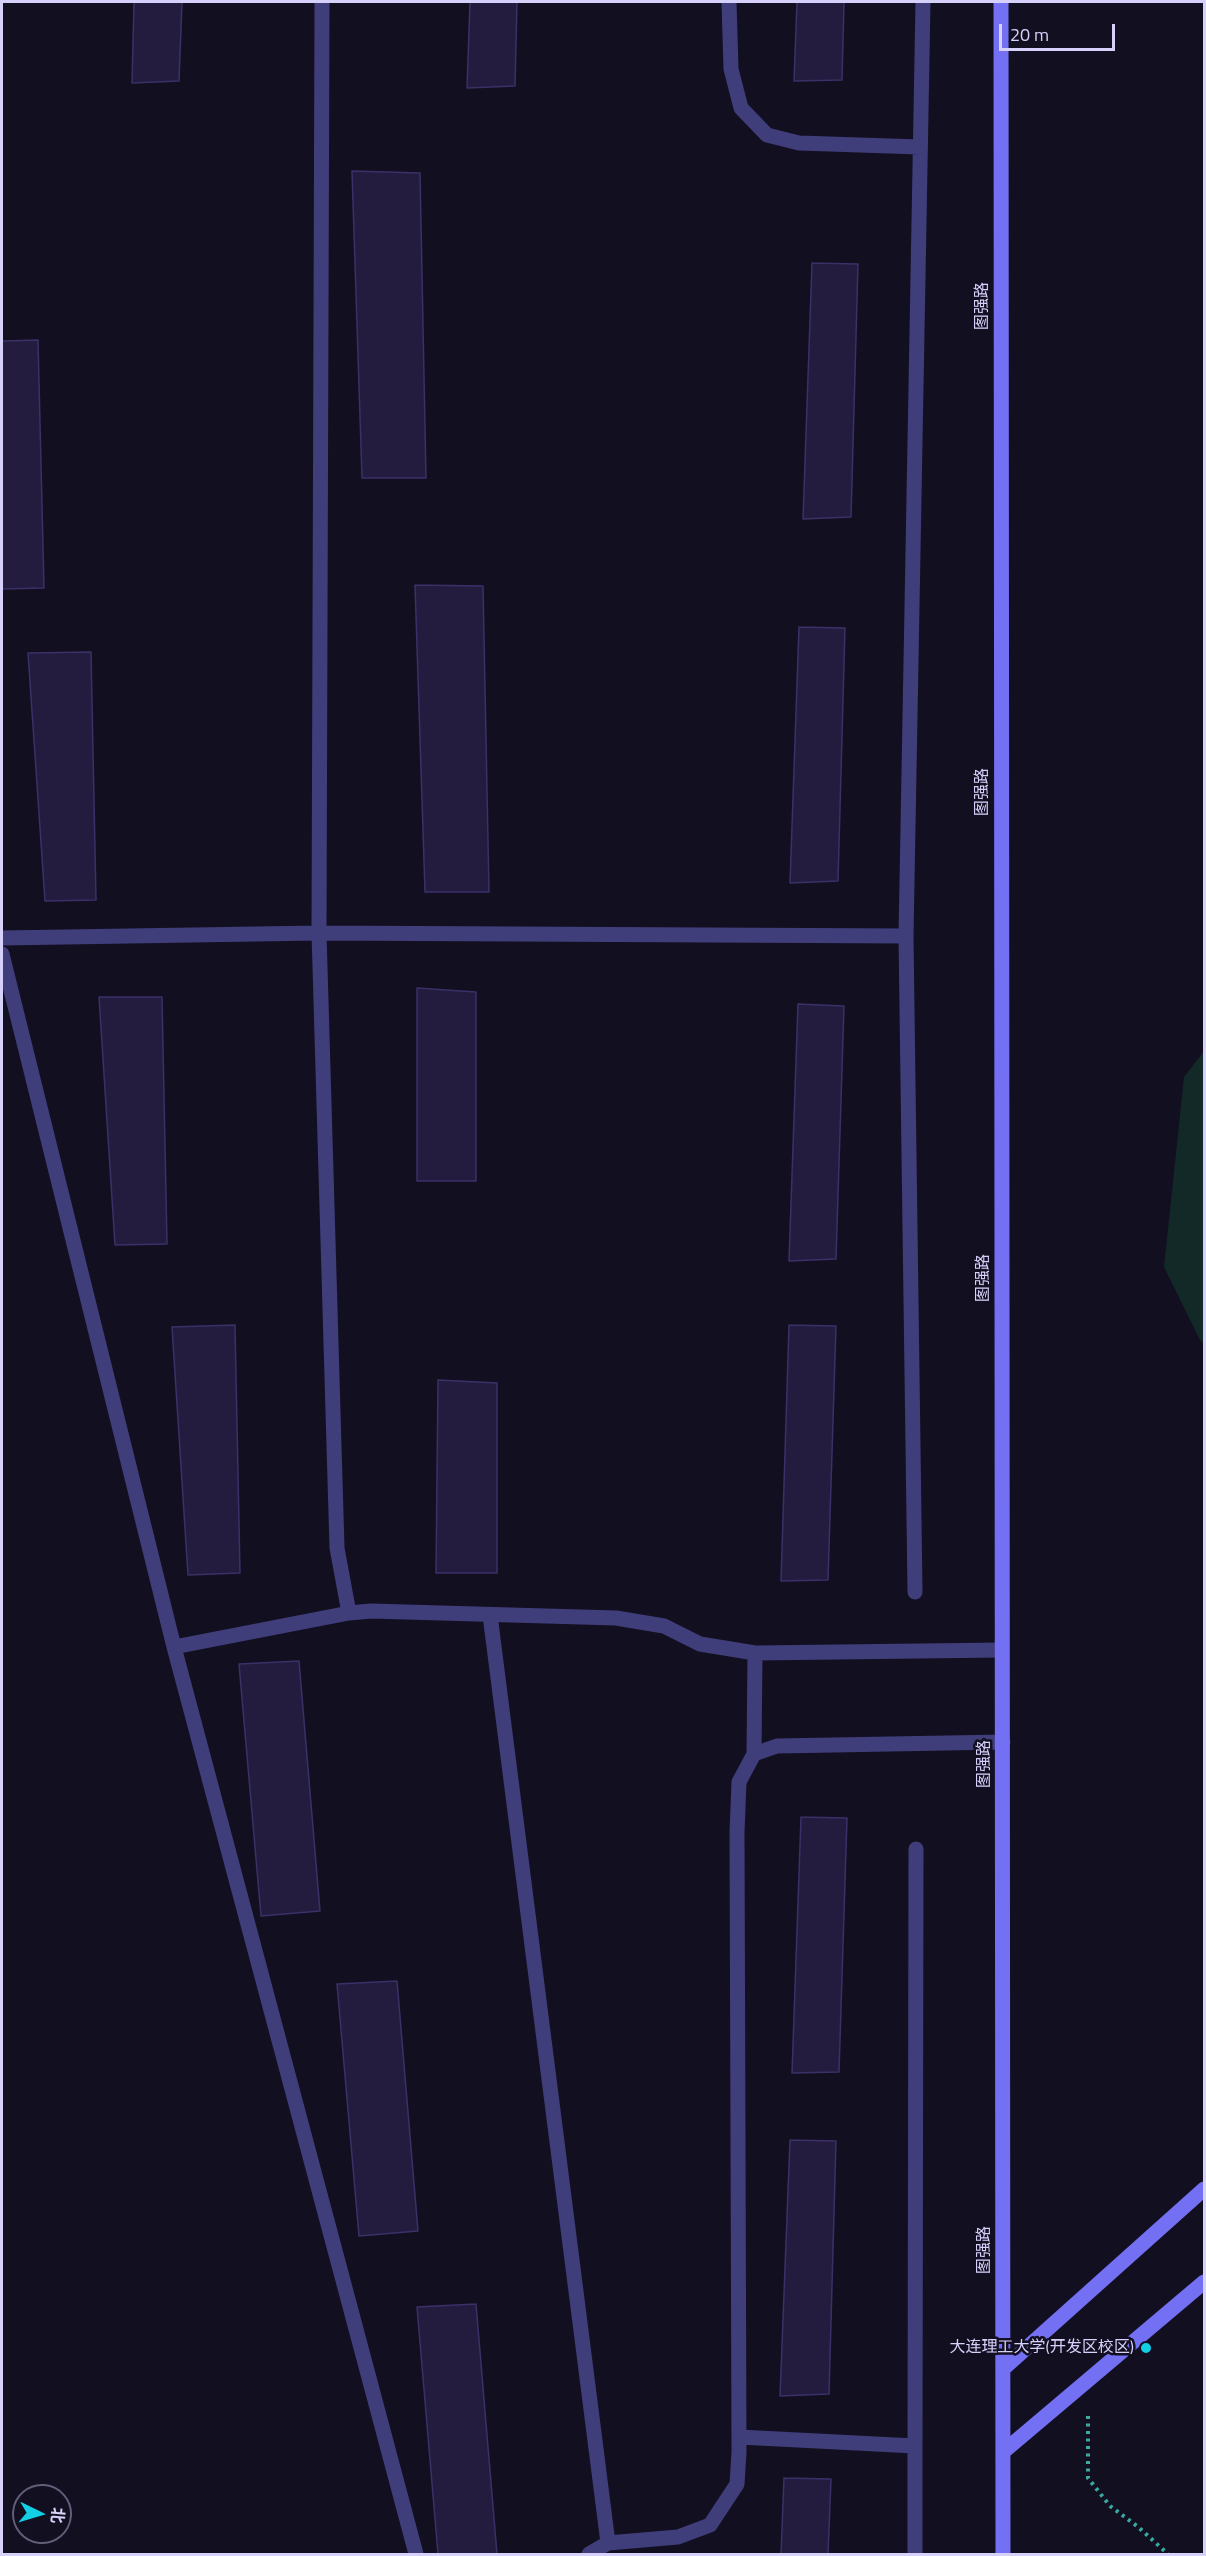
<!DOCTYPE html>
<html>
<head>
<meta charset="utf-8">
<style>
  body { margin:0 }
  #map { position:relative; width:1206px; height:2556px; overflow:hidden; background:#120f20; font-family:"Titillium Web","Noto Sans SC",sans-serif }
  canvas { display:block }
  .frame { position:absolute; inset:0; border:3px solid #d6d1fb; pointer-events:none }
  .north { position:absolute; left:12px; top:2484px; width:60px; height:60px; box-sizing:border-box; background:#120f20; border:2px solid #605d78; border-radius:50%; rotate:95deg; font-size:16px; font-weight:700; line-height:24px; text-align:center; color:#d6d1fb }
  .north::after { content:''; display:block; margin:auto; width:21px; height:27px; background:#13cfe6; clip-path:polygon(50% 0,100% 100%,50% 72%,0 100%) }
  .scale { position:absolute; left:999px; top:24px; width:116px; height:27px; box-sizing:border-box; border:3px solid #d6d1fb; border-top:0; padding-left:8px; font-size:18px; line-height:21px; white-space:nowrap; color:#d6d1fb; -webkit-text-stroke:4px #120f20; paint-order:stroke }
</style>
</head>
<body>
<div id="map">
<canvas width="1206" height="2556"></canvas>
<div class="frame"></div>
<div class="north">北</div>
<div class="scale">20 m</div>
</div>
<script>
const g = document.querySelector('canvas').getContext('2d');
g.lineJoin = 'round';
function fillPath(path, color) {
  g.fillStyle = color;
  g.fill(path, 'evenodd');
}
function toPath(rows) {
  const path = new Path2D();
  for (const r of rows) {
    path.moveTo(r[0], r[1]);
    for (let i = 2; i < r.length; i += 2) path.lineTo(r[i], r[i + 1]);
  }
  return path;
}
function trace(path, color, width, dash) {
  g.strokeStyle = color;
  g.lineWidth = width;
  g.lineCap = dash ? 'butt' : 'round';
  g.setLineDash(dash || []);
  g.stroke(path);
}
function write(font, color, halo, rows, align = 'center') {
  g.font = font + ' "Titillium Web","Noto Sans SC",sans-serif';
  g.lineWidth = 5;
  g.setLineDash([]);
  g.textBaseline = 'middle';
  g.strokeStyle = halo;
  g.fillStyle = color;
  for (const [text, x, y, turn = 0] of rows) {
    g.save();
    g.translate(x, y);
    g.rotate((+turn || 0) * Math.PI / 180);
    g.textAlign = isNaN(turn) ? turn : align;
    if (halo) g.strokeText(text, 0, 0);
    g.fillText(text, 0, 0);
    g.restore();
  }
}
const green = toPath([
  [1204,1051,1204,1344,1200,1340,1164,1267,1184,1077]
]);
const building = toPath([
  [134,2,182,2,179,81,132,83,134,2],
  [470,2,517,2,515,86,467,88,470,2],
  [797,2,844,2,842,80,794,81,797,2],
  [352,171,420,173,426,478,362,478,352,171],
  [812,263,858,264,851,517,803,519,812,263],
  [38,340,44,588,2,589,2,341,38,340],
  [415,585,483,586,489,892,425,892,415,585],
  [799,627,845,628,838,881,790,883,799,627],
  [91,652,96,900,45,901,28,653,91,652],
  [417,988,476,992,476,1181,417,1181,417,988],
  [99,997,162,997,167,1244,115,1245,99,997],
  [798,1004,844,1006,836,1259,789,1261,798,1004],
  [235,1325,240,1573,188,1575,172,1327,235,1325],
  [789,1325,836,1326,828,1580,781,1581,789,1325],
  [438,1380,497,1383,497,1573,436,1573,438,1380],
  [299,1661,320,1911,261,1916,239,1664,299,1661],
  [801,1817,847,1818,839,2072,792,2073,801,1817],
  [397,1981,418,2231,359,2236,337,1984,397,1981],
  [790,2140,836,2141,829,2394,780,2396,790,2140],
  [476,2304,497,2554,438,2554,417,2307,476,2304],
  [784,2478,831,2479,828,2554,781,2554,784,2478]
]);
const path = toPath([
  [1088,2416,1088,2478,1110,2506,1137,2526,1168,2554]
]);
const street = toPath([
  [322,2,319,933,337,1548,349,1613,371,1611,616,1618,664,1626,700,1644,755,1653,1002,1650],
  [729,2,731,69,741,108,767,135,799,143,920,147],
  [2,938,319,933,906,936],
  [2,954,174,1647,416,2554],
  [915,1592,906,936,923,2],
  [490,1615,608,2543],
  [174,1647,349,1613],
  [754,1754,755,1653],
  [739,2437,915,2446,916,1849],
  [915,2446,915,2554],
  [589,2554,608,2543,678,2537,710,2525,737,2484,739,2452,737,1832,739,1782,754,1754,777,1746,1003,1742]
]);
const secondary = toPath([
  [1001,2,1003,2554],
  [1003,2369,1204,2189],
  [1003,2452,1204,2282]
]);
const markers = [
  [1146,2348,6,"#13cfe6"]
];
const streetNames = [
  ["图强路",983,306,-90],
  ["图强路",983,792,-90],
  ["图强路",984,1278,-90],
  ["图强路",985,1764,-90],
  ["图强路",985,2250,-90]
];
const poiNames = [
  ["大连理工大学(开发区校区)",1134,2348]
];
fillPath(green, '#122928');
fillPath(building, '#241c3f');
trace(building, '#3c3069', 1.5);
trace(path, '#38a9a3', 4, [3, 4.5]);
trace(street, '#403d7b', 15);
trace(secondary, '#7470f3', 15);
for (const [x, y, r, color] of markers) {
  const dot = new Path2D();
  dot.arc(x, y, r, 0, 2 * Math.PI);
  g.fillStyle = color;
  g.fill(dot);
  trace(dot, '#120f20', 2);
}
write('16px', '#d6d1fb', '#120f20', streetNames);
write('16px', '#d6d1fb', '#120f20', poiNames, 'right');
</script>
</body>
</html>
